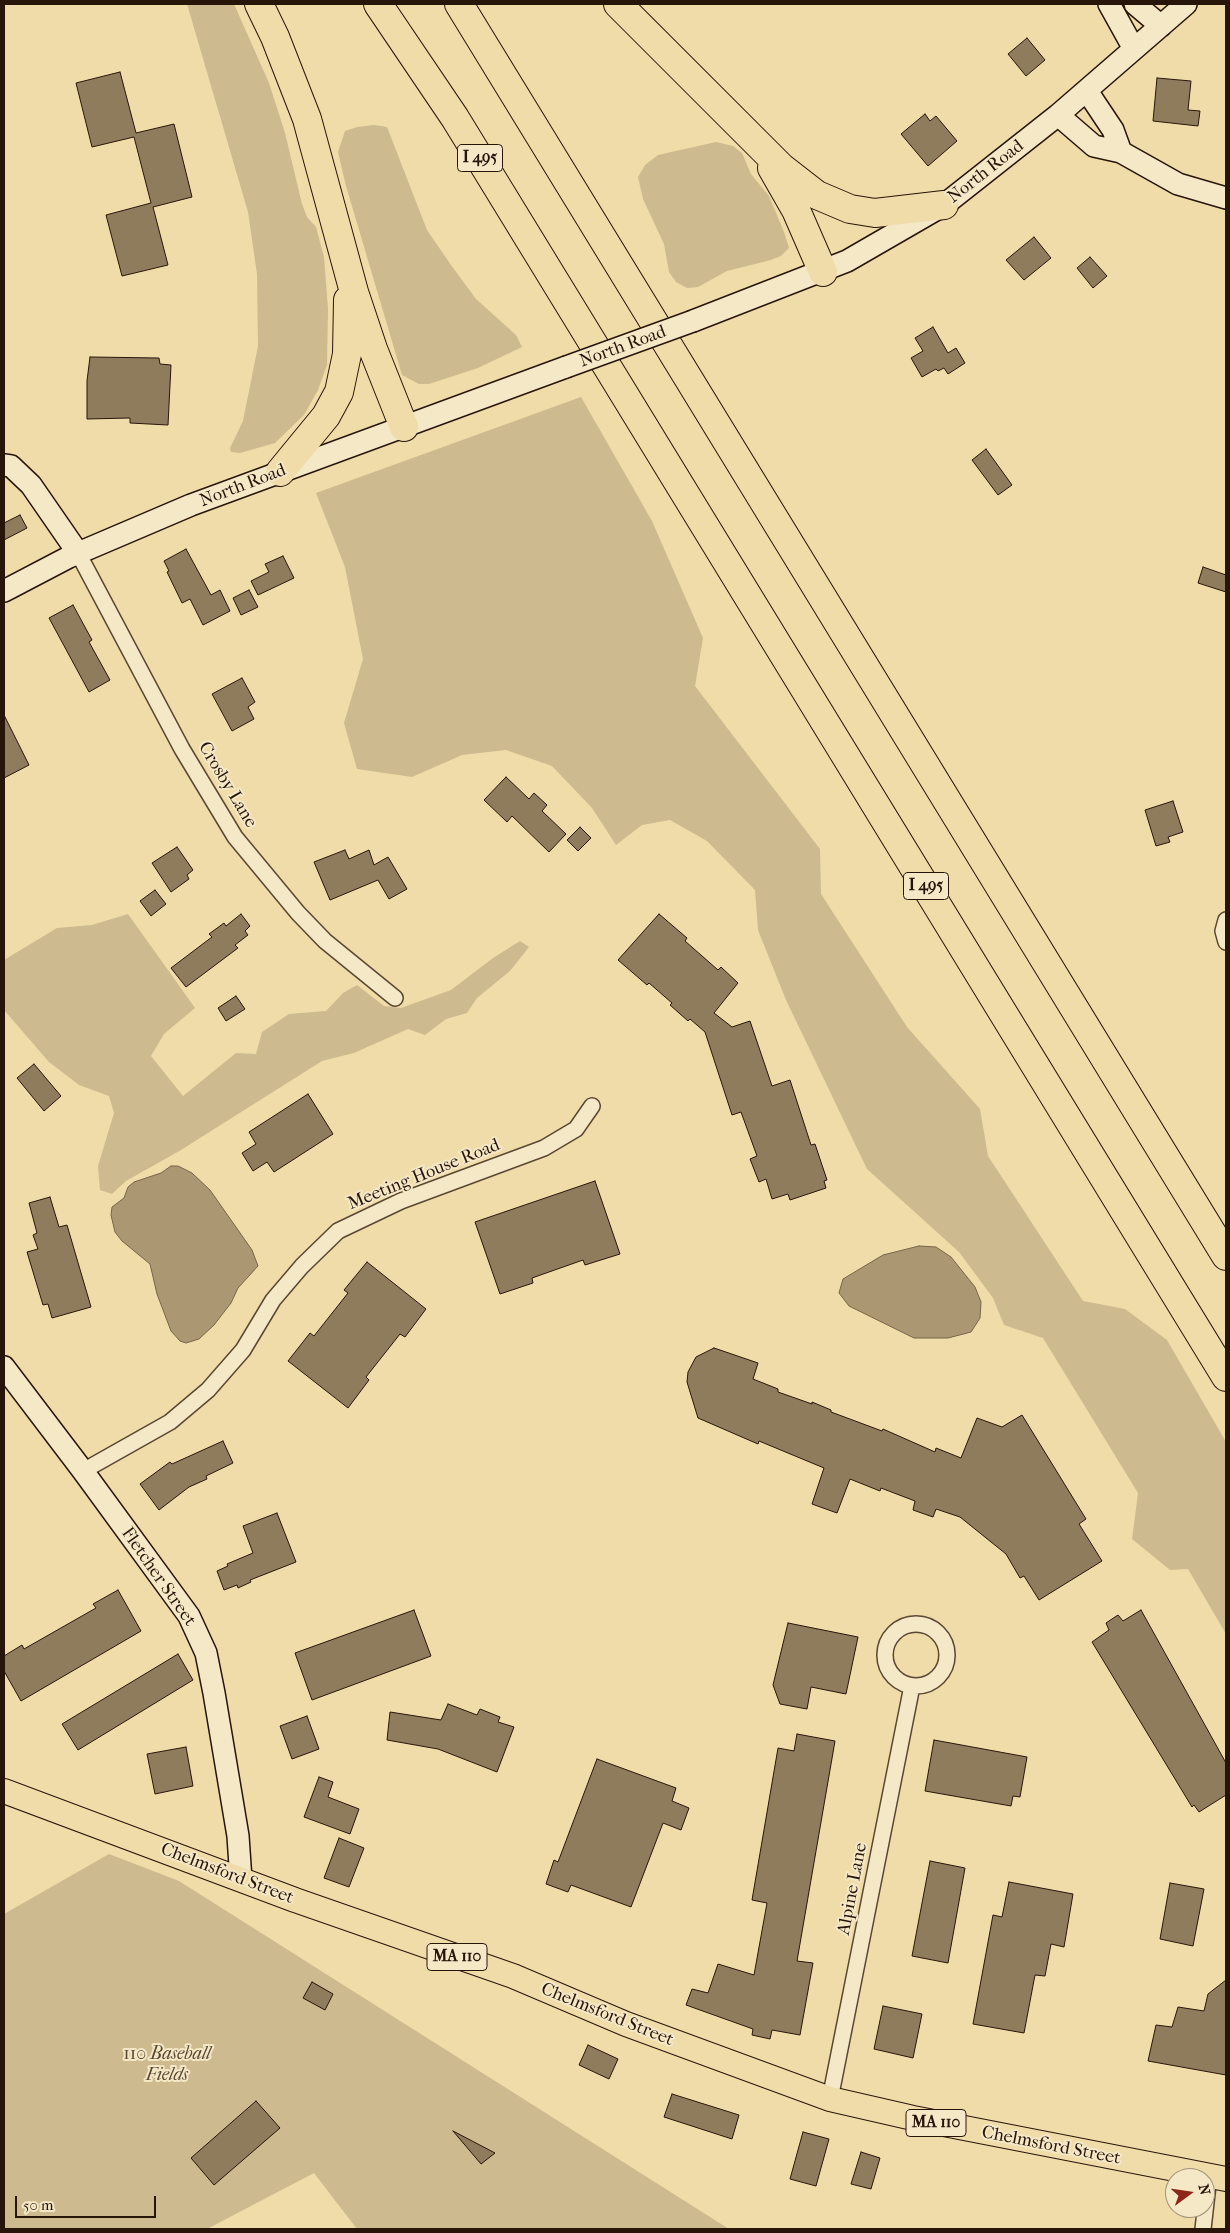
<!DOCTYPE html>
<html>
<head>
<meta charset="utf-8">
<style>
  body { margin:0 }
  #map { position:relative; width:1230px; height:2233px; overflow:hidden; background:#efdca9; font-family:"IM FELL French Canon",serif }
  canvas { display:block }
  .frame { position:absolute; inset:0; border:5px solid #28150a; pointer-events:none }
  .north { position:absolute; left:1165px; top:2168px; width:50px; height:50px; box-sizing:border-box; background:#f5e8c7; border:1px solid #a3947b; border-radius:50%; rotate:76deg; font-size:14px; font-weight:700; line-height:20px; text-align:center; color:#28150a }
  .north::after { content:''; display:block; margin:auto; width:18px; height:22px; background:#8f2418; clip-path:polygon(50% 0,100% 100%,50% 72%,0 100%) }
  .scale { position:absolute; left:15px; top:2196px; width:141px; height:22px; box-sizing:border-box; border:2px solid #28150a; border-top:0; padding-left:6px; font-size:15px; line-height:18px; white-space:nowrap; color:#28150a; -webkit-text-stroke:4px #f5e8c7; paint-order:stroke }
</style>
</head>
<body>
<div id="map">
<canvas width="1230" height="2233"></canvas>
<div class="frame"></div>
<div class="north">N</div>
<div class="scale">50 m</div>
</div>
<script>
const g = document.querySelector('canvas').getContext('2d');
g.lineJoin = 'round';
function fillPath(path, color) {
  g.fillStyle = color;
  g.fill(path, 'evenodd');
}
function toPath(rows) {
  const path = new Path2D();
  for (const r of rows) {
    if (r.length === 3) {
      path.moveTo(r[0] + r[2], r[1]);
      path.arc(r[0], r[1], r[2], 0, 2 * Math.PI);
      continue;
    }
    path.moveTo(r[0], r[1]);
    for (let i = 2; i < r.length; i += 2) path.lineTo(r[i], r[i + 1]);
  }
  return path;
}
function trace(path, color, width, dash) {
  g.strokeStyle = color;
  g.lineWidth = width;
  g.lineCap = dash ? 'butt' : 'round';
  g.setLineDash(dash || []);
  g.stroke(path);
}
function write(font, color, halo, rows, align = 'center') {
  g.font = font + ' "IM FELL French Canon",serif';
  g.lineWidth = 4;
  g.setLineDash([]);
  g.textBaseline = 'middle';
  g.strokeStyle = halo;
  g.fillStyle = color;
  for (const [text, x, y, turn = 0] of rows) {
    g.save();
    g.translate(x, y);
    g.rotate((+turn || 0) * Math.PI / 180);
    g.textAlign = isNaN(turn) ? turn : align;
    if (halo) g.strokeText(text, 0, 0);
    g.fillText(text, 0, 0);
    g.restore();
  }
}
const green = toPath([
  [187,4,234,4,269,83,285,133,302,204,307,217,316,227,324,257,328,309,327,365,318,390,304,415,275,443,240,453,231,452,230,448,243,421,258,346,257,274,248,212],
  [374,125,387,127,427,230,451,265,476,299,516,335,522,347,478,368,429,384,419,384,402,375,346,186,338,152,345,131,357,127],
  [716,142,733,146,742,153,751,174,769,196,784,232,789,248,781,256,771,260,727,271,698,287,687,288,676,282,669,272,664,244,643,199,638,177,645,165,658,155],
  [581,397,652,521,703,638,695,686,820,849,821,894,907,1027,980,1109,988,1156,1083,1301,1125,1309,1167,1340,1226,1442,1226,1634,1188,1569,1170,1570,1132,1539,1138,1493,1043,1338,1004,1325,993,1298,959,1252,867,1169,786,1000,758,930,755,890,707,841,670,820,642,825,616,845,592,808,552,766,506,750,462,755,412,777,357,769,344,723,363,659,345,567,316,493],
  [128,914,195,1008,164,1034,151,1056,183,1096,236,1053,256,1054,262,1032,289,1014,326,1011,343,993,357,985,384,1006,401,1008,451,990,493,958,520,941,529,947,510,971,477,998,467,1013,446,1019,425,1035,408,1029,354,1053,322,1061,181,1150,126,1181,112,1194,100,1190,98,1166,114,1113,109,1096,79,1085,49,1062,4,1010,4,960,57,928,92,925],
  [109,1854,179,1881,729,2229,357,2229,314,2173,207,2229,4,2229,4,1914]
]);
const water = toPath([
  [171,1166,178,1166,192,1173,210,1190,252,1250,258,1266,238,1288,231,1303,214,1325,199,1339,186,1343,180,1341,171,1331,157,1294,150,1264,122,1241,115,1232,111,1215,112,1207,124,1198,128,1187,134,1182,161,1173,171,1166],
  [919,1246,936,1247,951,1257,975,1287,981,1302,980,1318,971,1332,948,1338,914,1338,849,1306,839,1293,843,1279,883,1255,919,1246]
]);
const building = toPath([
  [1027,38,1045,60,1026,76,1008,54,1027,38],
  [120,72,136,133,174,124,192,197,153,207,168,265,122,276,106,215,151,203,134,137,92,147,76,83,120,72],
  [1157,78,1191,81,1188,110,1200,111,1198,126,1153,121,1157,78],
  [925,114,930,121,936,116,957,141,928,166,901,134,925,114],
  [1034,237,1051,258,1024,280,1006,260,1034,237],
  [1090,257,1107,276,1093,288,1077,268,1090,257],
  [933,327,948,353,956,348,965,363,948,374,944,368,938,371,936,369,922,377,911,358,923,351,915,338,933,327],
  [90,357,159,358,160,364,171,365,168,425,130,423,130,418,87,419,87,381,90,357],
  [986,449,1012,485,998,495,972,460,986,449],
  [20,515,27,528,4,540,4,523,20,515],
  [186,549,211,595,220,590,230,611,203,625,190,599,182,603,167,572,169,571,164,561,186,549],
  [283,556,294,578,258,595,251,581,269,572,265,564,283,556],
  [1203,567,1226,575,1226,592,1198,583,1203,567],
  [249,590,258,607,241,615,233,598,249,590],
  [73,605,92,640,89,642,110,680,89,692,49,618,73,605],
  [242,678,255,702,248,707,254,719,232,731,212,694,242,678],
  [4,715,29,765,4,778,4,715],
  [506,777,529,799,534,793,547,805,542,811,566,834,549,852,512,816,507,822,484,800,506,777],
  [1173,801,1183,832,1168,837,1170,842,1156,846,1145,810,1173,801],
  [580,827,591,838,578,851,567,840,580,827],
  [177,847,193,870,187,875,189,879,171,892,152,863,177,847],
  [345,850,349,859,369,850,374,865,388,857,407,889,389,899,378,880,330,900,314,862,345,850],
  [155,890,166,904,151,916,140,901,155,890],
  [241,914,250,926,245,931,248,935,235,945,238,948,186,987,171,968,212,937,209,934,224,923,226,926,241,914],
  [659,914,687,938,685,941,718,970,721,967,738,983,714,1013,732,1027,750,1021,772,1086,790,1080,811,1145,815,1144,827,1180,824,1181,826,1188,790,1200,788,1194,772,1199,766,1179,759,1182,750,1159,757,1156,741,1112,732,1115,705,1032,690,1019,688,1021,670,1005,672,1003,649,983,647,985,618,960,659,914],
  [236,996,245,1009,226,1021,218,1008,236,996],
  [34,1064,61,1096,44,1111,17,1078,34,1064],
  [308,1094,333,1134,274,1172,267,1162,253,1171,242,1153,256,1144,249,1132,308,1094],
  [595,1181,620,1254,585,1265,583,1260,532,1278,533,1283,500,1294,475,1222,595,1181],
  [50,1197,59,1227,67,1225,91,1307,52,1318,48,1304,43,1305,27,1252,38,1249,33,1235,37,1233,29,1203,50,1197],
  [367,1262,426,1309,405,1337,400,1334,366,1377,369,1380,348,1408,288,1361,310,1333,314,1336,348,1293,344,1290,367,1262],
  [714,1348,758,1363,753,1379,778,1389,778,1392,812,1404,812,1402,831,1410,831,1412,882,1431,883,1429,935,1452,936,1448,961,1458,977,1418,1002,1427,1022,1415,1086,1519,1079,1524,1102,1561,1039,1600,1024,1576,1020,1578,1006,1554,960,1517,936,1509,933,1517,913,1510,915,1501,881,1488,880,1491,850,1479,837,1513,812,1504,824,1468,759,1441,758,1444,698,1418,687,1382,688,1372,696,1357,714,1348],
  [223,1441,233,1463,206,1476,207,1479,189,1487,159,1510,140,1484,170,1462,172,1464,223,1441],
  [277,1513,296,1562,250,1580,251,1582,238,1588,237,1585,224,1590,217,1571,228,1566,227,1564,253,1553,243,1526,277,1513],
  [118,1590,141,1631,21,1701,4,1671,4,1656,22,1645,24,1649,96,1608,93,1604,118,1590],
  [414,1610,431,1656,312,1700,295,1653,414,1610],
  [1141,1610,1226,1763,1226,1795,1199,1812,1194,1805,1192,1807,1092,1642,1109,1630,1106,1623,1118,1615,1123,1621,1141,1610],
  [788,1623,858,1637,846,1694,811,1687,807,1709,780,1704,773,1685,788,1623],
  [178,1654,193,1680,78,1750,62,1724,178,1654],
  [448,1704,477,1715,480,1709,500,1717,498,1722,514,1727,497,1772,438,1749,387,1740,390,1712,441,1720,448,1704],
  [307,1716,319,1749,292,1759,280,1726,307,1716],
  [797,1734,835,1741,797,1961,813,1963,800,2035,772,2030,770,2039,752,2035,753,2029,686,2005,692,1989,708,1993,718,1964,754,1975,767,1903,752,1900,778,1748,794,1751,797,1734],
  [934,1740,1027,1757,1020,1797,1013,1796,1011,1806,925,1791,934,1740],
  [186,1747,193,1786,155,1794,147,1754,186,1747],
  [597,1759,676,1788,672,1801,689,1808,681,1830,663,1823,631,1907,571,1885,568,1892,546,1884,554,1860,558,1862,597,1759],
  [319,1777,333,1782,328,1797,359,1809,350,1834,304,1817,319,1777],
  [339,1838,364,1848,349,1887,324,1878,339,1838],
  [930,1861,965,1868,948,1963,912,1956,930,1861],
  [1009,1882,1073,1894,1064,1947,1051,1944,1045,1976,1035,1975,1024,2033,973,2024,993,1915,1002,1917,1009,1882],
  [1170,1883,1204,1889,1193,1946,1160,1939,1170,1883],
  [1226,1980,1226,2075,1148,2061,1156,2025,1172,2027,1178,2007,1204,2011,1208,1994,1226,1980],
  [312,1982,333,1994,325,2010,303,1998,312,1982],
  [883,2006,922,2014,913,2058,874,2049,883,2006],
  [588,2045,618,2059,609,2079,579,2065,588,2045],
  [672,2094,739,2115,732,2139,664,2117,672,2094],
  [256,2101,280,2128,214,2185,191,2158,256,2101],
  [453,2131,495,2153,481,2164,453,2131],
  [803,2132,829,2139,816,2186,790,2179,803,2132],
  [861,2152,880,2158,871,2189,851,2184,861,2152]
]);
const street = toPath([
  [78,553,182,749,235,837,298,913,325,941,395,998],
  [1226,920,1223,931,1226,942],
  [83,1471,170,1422,208,1390,243,1350,273,1300,302,1266,338,1231,401,1201,544,1148,576,1129,592,1106],
  [916,1655,31],
  [830,2099,912,1686],
  [1203,2229,1209,2176]
]);
const secondary = toPath([
  [1109,4,1134,49],
  [1135,4,1161,26],
  [1087,91,1113,130,1121,152],
  [1058,115,1094,146,1121,152,1178,184,1226,198],
  [693,321,847,261,944,205,1058,115,1186,4],
  [4,465,11,466,31,485,78,553],
  [4,591,69,557,191,505,566,367],
  [4,1367,83,1471,189,1616,206,1653,214,1693,238,1836,241,1880]
]);
const primary = toPath([
  [4,1791,295,1900,513,1976,626,2024,830,2099,913,2118,1226,2179]
]);
const highway = toPath([
  [259,4,275,37,307,119,354,292,373,349,404,427],
  [378,4,455,118,1226,1377],
  [459,4,1226,1256],
  [618,4,781,167,817,195,850,209,875,213,944,205],
  [772,168,796,210,823,272],
  [280,472,326,416,339,392,347,354,348,300]
]);
const secondaryBridge = toPath([
  [566,367,693,321]
]);
const shields = [
  [480,158,45],
  [926,886,45],
  [457,1957,60],
  [936,2123,60]
];
const shieldNames = [
  ["I 495",480,158],
  ["I 495",926,886],
  ["MA 110",457,1957],
  ["MA 110",936,2123]
];
const streetNames = [
  ["North Road",986,172,-38],
  ["North Road",623,347,-20],
  ["North Road",243,486,-21],
  ["Crosby Lane",227,785,59],
  ["Meeting House Road",424,1175,-22],
  ["Fletcher Street",158,1577,55],
  ["Chelmsford Street",227,1874,21],
  ["Alpine Lane",853,1889,-79],
  ["Chelmsford Street",607,2015,22],
  ["Chelmsford Street",1051,2146,11]
];
const parkNames = [
  ["110 Baseball",167,2055],
  ["Fields",167,2076]
];
fillPath(green, '#cdba8e');
fillPath(water, '#ab9873');
trace(water, '#776449', 1);
fillPath(building, '#8f7c5d');
trace(building, '#28150a', 1);
trace(street, '#5a4732', 18);
trace(secondary, '#28150a', 24);
trace(primary, '#28150a', 26);
trace(highway, '#28150a', 30);
trace(street, '#f5e8c7', 15);
trace(secondary, '#f5e8c7', 21);
trace(primary, '#efdca9', 24);
trace(highway, '#efdca9', 28);
trace(secondaryBridge, '#28150a', 24, []);
trace(secondaryBridge, '#f5e8c7', 21);
for (const [x, y, w] of shields) {
  const box = new Path2D();
  box.roundRect(x - w / 2, y - 13.5, w, 27, 4);
  g.fillStyle = '#f5e8c7';
  g.fill(box);
  trace(box, '#28150a', 1);
}
write('bold 16px', '#28150a', null, shieldNames);
write('18px', '#28150a', '#f5e8c7', streetNames);
write('italic 18px', '#5a4732', '#f5e8c7', parkNames);
</script>
</body>
</html>
